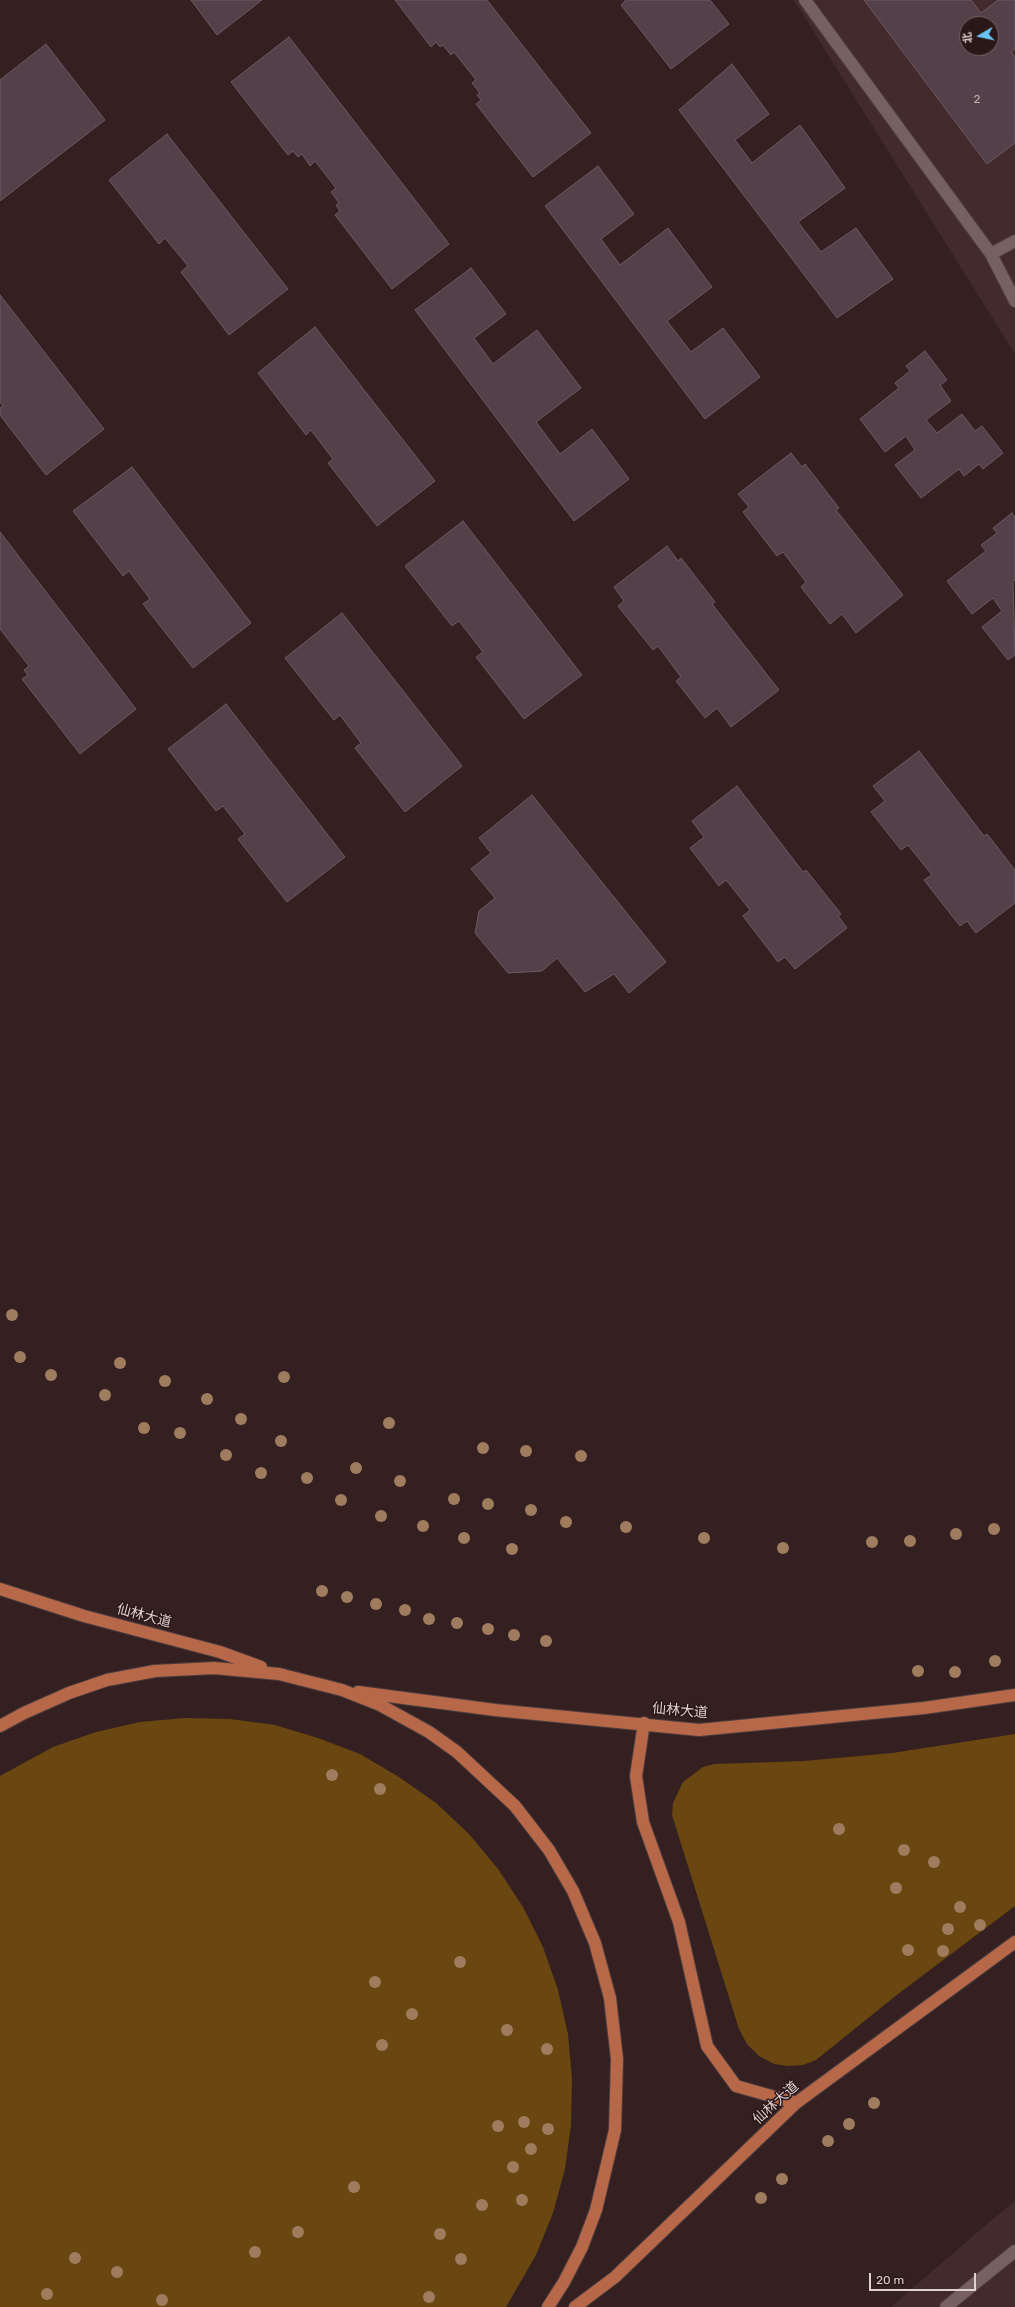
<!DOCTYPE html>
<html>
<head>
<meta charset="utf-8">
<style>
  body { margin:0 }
  #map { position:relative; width:1015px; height:2307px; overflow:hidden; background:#342021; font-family:Rubik,"Noto Sans SC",sans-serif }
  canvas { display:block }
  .north { position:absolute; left:959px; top:16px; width:40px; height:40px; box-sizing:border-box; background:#2a1718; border:1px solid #726162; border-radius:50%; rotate:261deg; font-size:11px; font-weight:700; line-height:16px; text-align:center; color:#dfd1d1 }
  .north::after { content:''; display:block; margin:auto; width:14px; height:18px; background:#6ac3f1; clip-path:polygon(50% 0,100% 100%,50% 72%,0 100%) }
  .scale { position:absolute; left:869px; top:2273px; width:107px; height:18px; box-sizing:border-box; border:2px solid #dfd1d1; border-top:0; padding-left:5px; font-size:12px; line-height:14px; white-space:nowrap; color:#dfd1d1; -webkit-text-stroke:3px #2a1718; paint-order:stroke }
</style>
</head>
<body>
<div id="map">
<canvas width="1015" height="2307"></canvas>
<div class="north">北</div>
<div class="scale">20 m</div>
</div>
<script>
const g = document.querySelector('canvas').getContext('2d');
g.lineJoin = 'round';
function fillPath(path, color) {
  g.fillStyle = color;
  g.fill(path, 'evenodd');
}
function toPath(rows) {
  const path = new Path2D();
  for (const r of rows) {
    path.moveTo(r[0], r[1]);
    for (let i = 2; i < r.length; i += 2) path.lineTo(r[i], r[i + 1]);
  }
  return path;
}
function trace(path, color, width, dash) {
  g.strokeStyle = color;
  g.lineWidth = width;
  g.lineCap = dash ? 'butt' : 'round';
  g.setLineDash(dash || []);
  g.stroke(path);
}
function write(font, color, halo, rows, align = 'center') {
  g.font = font + ' Rubik,"Noto Sans SC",sans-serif';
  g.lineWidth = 3;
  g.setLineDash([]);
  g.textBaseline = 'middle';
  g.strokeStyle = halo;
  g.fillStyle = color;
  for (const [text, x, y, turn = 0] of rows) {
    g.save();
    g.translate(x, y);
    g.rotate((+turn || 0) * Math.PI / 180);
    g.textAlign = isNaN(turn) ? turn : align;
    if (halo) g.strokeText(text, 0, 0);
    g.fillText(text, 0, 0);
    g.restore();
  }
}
const built = toPath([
  [793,0,1015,0,1015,354,797,5],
  [967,24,991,24,991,48,967,48],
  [1015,2201,1015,2307,891,2307,981,2229]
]);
const green = toPath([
  [185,1718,230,1719,275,1725,318,1738,360,1754,399,1777,436,1803,469,1834,498,1869,523,1907,543,1947,558,1990,568,2034,572,2079,571,2125,565,2169,553,2213,536,2255,506,2307,0,2307,0,1776,53,1747,96,1732,140,1722],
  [1015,1734,1015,1906,898,1994,816,2060,803,2065,788,2066,774,2064,759,2056,747,2044,739,2029,672,1815,673,1803,683,1782,703,1767,715,1764,804,1761,892,1753]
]);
const building = toPath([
  [191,0,262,0,217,35,191,0],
  [395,0,487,0,591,133,533,177,476,104,481,100,477,95,480,93,472,83,476,80,454,52,451,55,443,45,440,47,436,42,431,47,395,0],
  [626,0,710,0,729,24,671,69,621,5,626,0],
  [864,0,971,0,981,13,998,0,1015,0,1015,49,1011,52,1015,57,1015,143,987,164,864,0],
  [967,24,991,24,991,48,967,48,967,24],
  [289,37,449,244,392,289,335,215,340,211,336,205,339,203,331,192,336,188,315,161,310,166,302,154,298,157,293,151,288,155,231,82,289,37],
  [46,44,105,120,0,201,0,80,46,44],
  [732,64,769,114,735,140,752,163,800,125,845,188,798,222,821,252,856,228,893,279,837,318,679,110,732,64],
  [167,134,288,289,229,335,181,272,188,266,165,238,159,244,109,180,167,134],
  [598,166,634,214,601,239,620,265,668,228,712,287,667,321,691,352,723,328,760,377,705,419,545,206,598,166],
  [471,268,506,314,474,338,493,364,537,330,581,388,536,422,560,454,592,429,629,479,574,521,415,310,471,268],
  [0,295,104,429,46,475,0,415,0,408,3,406,0,402,0,295],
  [315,327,435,481,377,526,328,463,333,459,311,430,306,435,258,373,315,327],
  [925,351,947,380,940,385,951,401,926,420,937,433,962,414,975,431,982,426,1003,453,983,469,979,464,964,476,959,469,921,498,895,465,915,450,906,436,885,452,860,419,899,388,895,383,910,371,906,366,925,351],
  [791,453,802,467,805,464,839,508,836,510,903,595,856,633,842,614,830,624,801,587,806,582,783,552,777,556,743,512,749,507,738,494,791,453],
  [132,467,251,623,193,668,143,604,150,599,129,571,123,576,73,511,132,467],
  [1012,513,1015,518,1015,580,1013,582,1015,655,1008,660,982,627,1002,611,993,598,972,614,947,581,986,551,981,545,997,533,993,528,1012,513],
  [463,521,582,675,524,719,476,657,483,652,459,621,452,626,405,566,463,521],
  [0,532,136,709,80,754,22,679,28,675,24,670,29,666,0,629,0,532],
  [667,546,678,561,681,558,715,602,712,604,779,690,731,727,717,708,705,718,676,681,681,677,658,646,653,650,618,606,624,601,614,587,667,546],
  [342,613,462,766,405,812,355,748,361,743,340,715,334,720,285,658,342,613],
  [226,704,345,857,287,902,238,839,245,834,223,806,216,811,168,749,226,704],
  [919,751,984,836,987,834,1015,870,1015,903,976,933,967,921,960,926,924,880,932,875,908,845,901,850,871,812,885,801,873,786,919,751],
  [737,786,803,872,806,870,841,914,838,916,847,928,795,969,785,957,778,962,743,916,750,910,726,880,719,886,690,848,704,837,692,821,737,786],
  [532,795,666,962,629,993,614,974,585,992,557,958,542,971,508,973,475,933,479,911,495,898,471,869,491,853,479,838,532,795]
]);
const minor = toPath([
  [805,0,991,254,1015,301],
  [991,254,1015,241],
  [946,2307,1015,2251]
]);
const major = toPath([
  [0,1589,84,1616,220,1652,261,1667],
  [358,1692,495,1710,699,1730,924,1708,1015,1695],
  [644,1723,636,1776,643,1822,679,1922,707,2046,736,2086,796,2103],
  [0,1726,24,1713,69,1693,107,1680,155,1671,214,1668,279,1674,342,1690,380,1705,429,1732,457,1752,515,1806,549,1850,573,1891,595,1943,610,1998,617,2059,615,2130,596,2210,582,2247,564,2282,548,2307],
  [575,2307,615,2277,796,2103,1015,1942]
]);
const trees = [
  [12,1315],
  [20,1357],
  [120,1363],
  [51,1375],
  [284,1377],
  [165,1381],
  [105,1395],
  [207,1399],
  [241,1419],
  [389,1423],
  [144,1428],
  [180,1433],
  [281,1441],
  [483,1448],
  [526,1451],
  [226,1455],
  [581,1456],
  [356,1468],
  [261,1473],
  [307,1478],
  [400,1481],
  [454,1499],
  [341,1500],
  [488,1504],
  [531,1510],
  [381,1516],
  [566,1522],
  [423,1526],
  [626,1527],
  [994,1529],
  [956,1534],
  [464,1538],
  [704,1538],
  [910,1541],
  [872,1542],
  [783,1548],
  [512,1549],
  [322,1591],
  [347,1597],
  [376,1604],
  [405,1610],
  [429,1619],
  [457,1623],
  [488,1629],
  [514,1635],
  [546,1641],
  [995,1661],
  [918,1671],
  [955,1672],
  [332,1775],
  [380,1789],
  [839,1829],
  [904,1850],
  [934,1862],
  [896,1888],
  [960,1907],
  [980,1925],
  [948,1929],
  [908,1950],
  [943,1951],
  [460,1962],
  [375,1982],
  [412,2014],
  [507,2030],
  [382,2045],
  [547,2049],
  [874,2103],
  [524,2122],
  [849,2124],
  [498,2126],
  [548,2129],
  [828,2141],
  [531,2149],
  [513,2167],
  [782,2179],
  [354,2187],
  [761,2198],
  [522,2200],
  [482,2205],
  [298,2232],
  [440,2234],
  [255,2252],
  [75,2258],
  [461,2259],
  [117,2272],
  [47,2294],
  [429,2297],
  [162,2300]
];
const numberNames = [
  ["2",977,100]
];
const streetNames = [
  ["仙林大道",144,1616,15],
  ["仙林大道",680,1711,5],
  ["仙林大道",776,2103,-42]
];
fillPath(built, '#432a2c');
fillPath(green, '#6a4610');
fillPath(building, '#534049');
trace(building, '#6d5963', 1);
trace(minor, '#4e3d3e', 14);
trace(major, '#4e3d3e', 14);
trace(minor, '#776061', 12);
trace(major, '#b76848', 12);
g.fillStyle = '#9f7c5d';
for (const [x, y] of trees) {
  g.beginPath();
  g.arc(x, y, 6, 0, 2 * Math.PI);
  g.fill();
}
write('12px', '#bcadaf', null, numberNames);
write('14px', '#dfd1d1', '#2a1718', streetNames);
</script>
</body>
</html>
